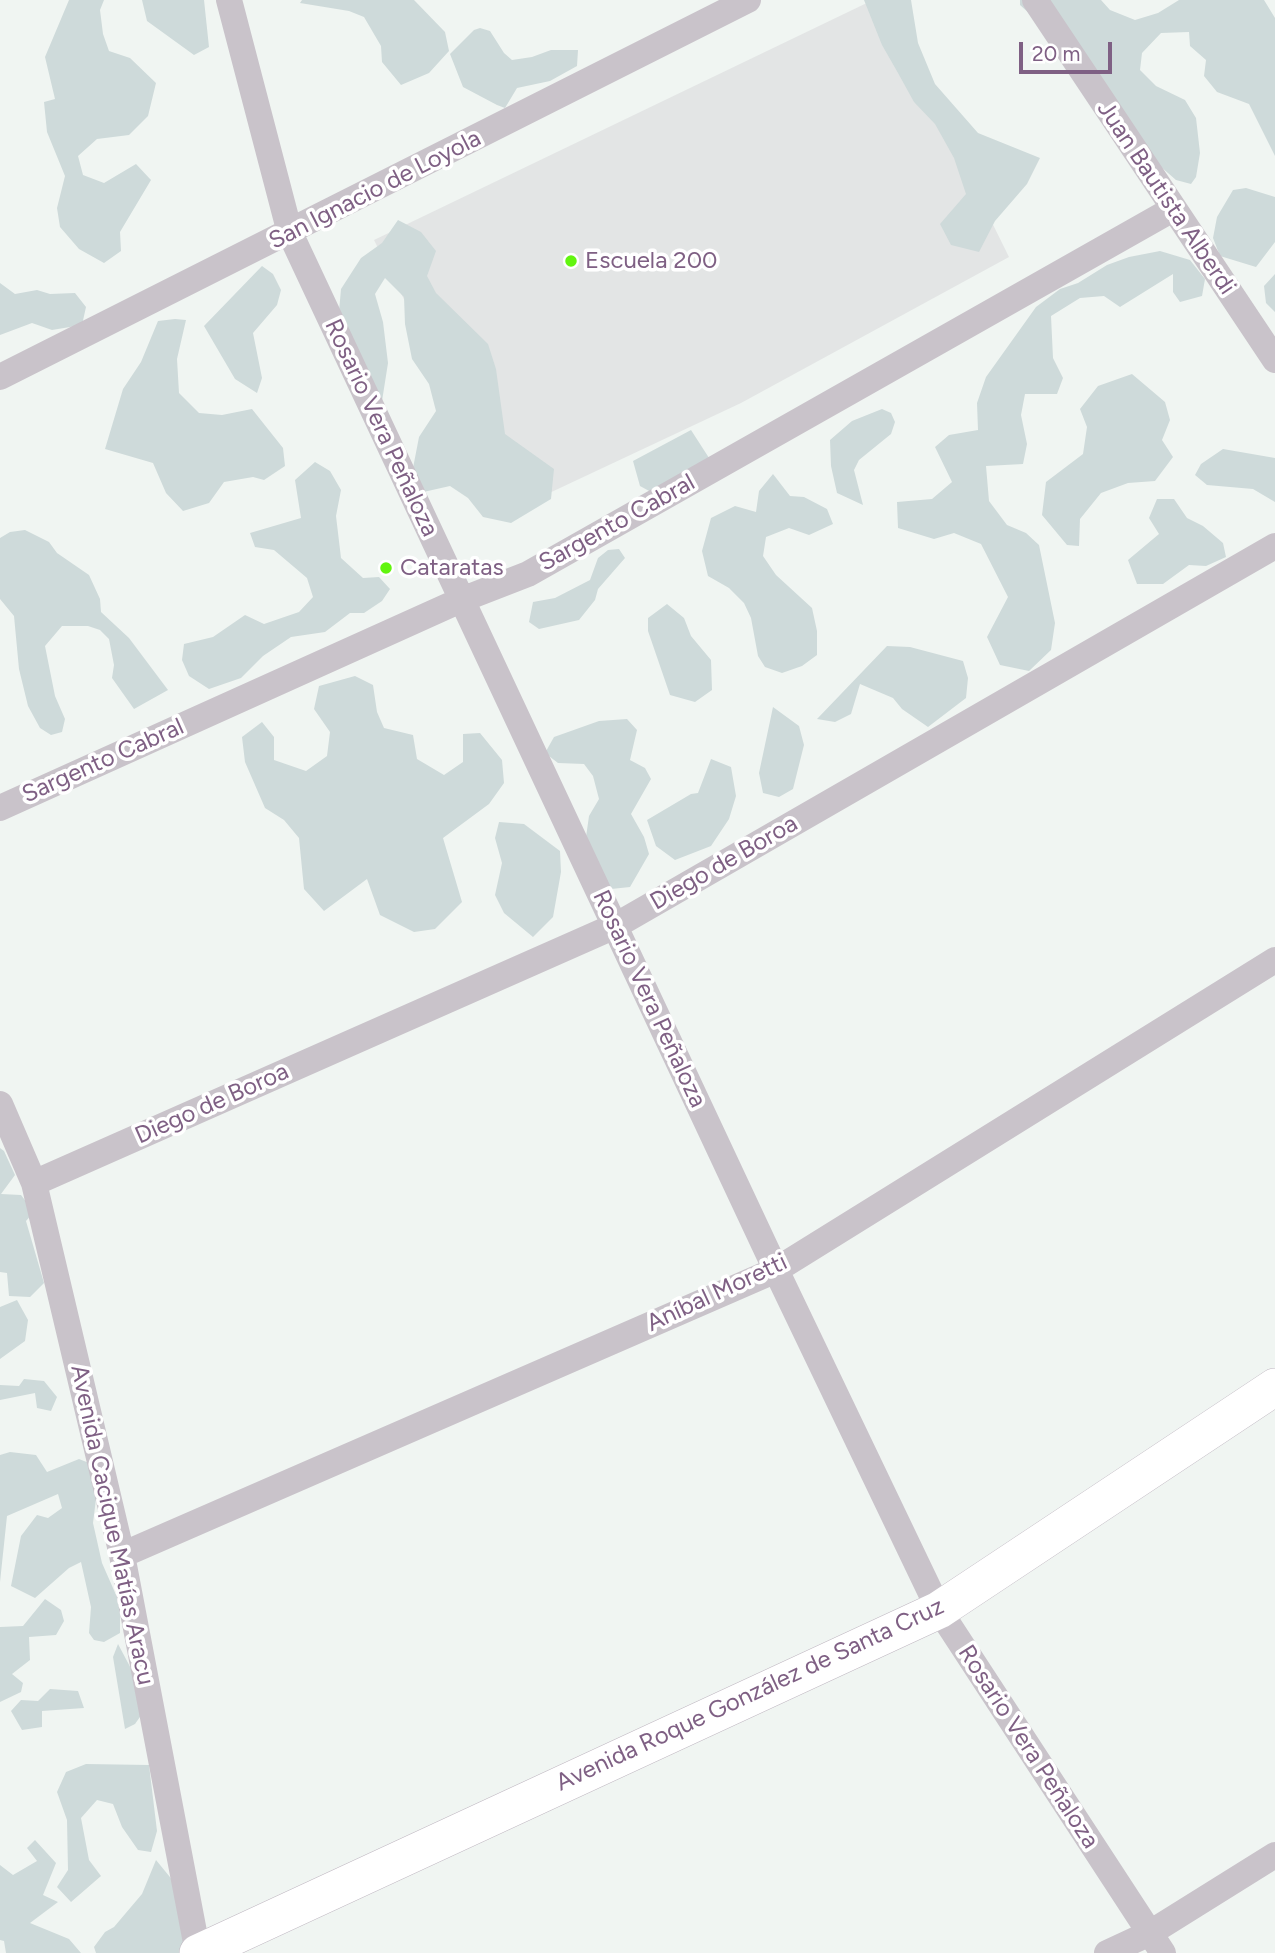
<!DOCTYPE html>
<html>
<head>
<meta charset="utf-8">
<style>
  body { margin:0 }
  #map { position:relative; width:1275px; height:1953px; overflow:hidden; background:#f0f5f2; font-family:Figtree,sans-serif }
  canvas { display:block }
  .scale { position:absolute; left:1019px; top:42px; width:93px; height:32px; box-sizing:border-box; border:4px solid #7f6084; border-top:0; padding-left:9px; font-size:21px; line-height:24px; white-space:nowrap; color:#7f6084; -webkit-text-stroke:5px #fff; paint-order:stroke }
</style>
</head>
<body>
<div id="map">
<canvas width="1275" height="1953"></canvas>
<div class="scale">20 m</div>
</div>
<script>
const g = document.querySelector('canvas').getContext('2d');
g.lineJoin = 'round';
function fillPath(path, color) {
  g.fillStyle = color;
  g.fill(path, 'evenodd');
}
function toPath(rows) {
  const path = new Path2D();
  for (const r of rows) {
    path.moveTo(r[0], r[1]);
    for (let i = 2; i < r.length; i += 2) path.lineTo(r[i], r[i + 1]);
  }
  return path;
}
function trace(path, color, width, dash) {
  g.strokeStyle = color;
  g.lineWidth = width;
  g.lineCap = dash ? 'butt' : 'round';
  g.setLineDash(dash || []);
  g.stroke(path);
}
function write(font, color, halo, rows, align = 'center') {
  g.font = font + ' Figtree,sans-serif';
  g.lineWidth = 7;
  g.setLineDash([]);
  g.textBaseline = 'middle';
  g.strokeStyle = halo;
  g.fillStyle = color;
  for (const [text, x, y, turn = 0] of rows) {
    g.save();
    g.translate(x, y);
    g.rotate((+turn || 0) * Math.PI / 180);
    g.textAlign = isNaN(turn) ? turn : align;
    if (halo) g.strokeText(text, 0, 0);
    g.fillText(text, 0, 0);
    g.restore();
  }
}
const built = toPath([
  [873,0,882,0,1009,257,741,403,511,511,374,240]
]);
const green = toPath([
  [69,0,104,0,100,10,103,34,109,51,130,58,156,83,148,116,129,135,97,139,78,156,83,175,104,183,136,164,151,180,120,232,121,251,104,263,79,249,60,227,57,208,65,176,47,132,44,102,55,99,45,57],
  [142,0,204,0,209,47,194,55,147,21],
  [302,0,414,0,445,32,449,51,429,73,401,85,382,62,381,46,364,17,349,11,300,3],
  [864,0,911,0,918,43,935,84,978,133,1040,158,1027,184,995,221,979,252,951,245,940,224,966,194,954,158,935,124,914,102,898,73,882,45],
  [1020,0,1101,0,1110,10,1135,20,1158,13,1179,0,1264,0,1275,18,1275,156,1249,104,1217,92,1204,76,1206,60,1190,46,1189,32,1161,33,1142,53,1140,70,1156,86,1185,100,1196,118,1200,153,1196,177,1191,184,1176,180,1145,153,1040,23,1020,5],
  [480,28,490,31,504,53,512,60,532,57,551,50,578,50,577,66,550,81,517,88,505,108,497,105,463,87,450,54,474,30],
  [1246,188,1275,197,1275,242,1256,267,1220,256,1213,238,1217,217,1233,190],
  [398,220,421,232,436,251,427,276,436,293,488,344,496,369,505,434,554,469,551,499,511,523,483,517,468,498,450,486,419,493,413,468,419,437,436,411,429,384,412,359,405,324,404,297,385,278,375,294,383,322,388,363,382,401,338,323,341,289,361,258,382,243],
  [1160,251,1190,260,1205,279,1202,296,1180,302,1173,292,1173,274,1120,307,1104,296,1080,298,1051,316,1053,358,1063,378,1057,394,1025,394,1021,415,1027,444,1023,464,986,466,989,501,1007,525,1026,533,1039,545,1055,623,1051,650,1029,671,1000,665,987,637,1008,597,981,544,954,533,934,539,898,528,897,502,932,499,952,482,935,447,949,435,978,430,977,403,986,377,1036,307,1060,289,1078,283,1107,265,1129,257],
  [262,266,273,274,281,290,277,305,253,333,262,378,257,393,235,379,204,326],
  [1275,274,1275,312,1266,303,1264,286],
  [0,283,15,294,37,290,50,294,75,293,86,307,82,325,52,330,32,323,0,335],
  [175,319,186,320,177,359,179,393,199,413,222,415,252,409,283,448,285,466,264,480,253,477,224,482,209,503,183,511,166,493,153,463,105,449,123,389,141,362,158,321],
  [1132,374,1165,402,1170,420,1162,440,1173,457,1155,481,1128,483,1101,493,1080,519,1079,546,1067,545,1042,515,1046,482,1083,454,1087,427,1080,409,1098,386],
  [882,409,891,413,895,422,891,434,859,460,854,470,863,505,837,493,831,466,830,440,852,421],
  [691,430,711,461,662,498,640,486,633,461],
  [1223,449,1275,458,1275,502,1253,489,1207,485,1195,475,1201,464],
  [315,462,330,471,341,490,336,516,341,558,363,578,379,577,390,589,382,601,364,613,350,613,325,632,291,637,263,656,241,678,209,689,189,676,182,660,184,644,213,637,245,615,264,624,299,612,313,597,307,578,274,550,255,547,250,533,301,518,295,480],
  [773,474,790,496,804,497,827,509,833,524,809,535,789,528,766,537,763,556,776,575,812,608,817,631,817,655,802,666,782,673,765,667,758,656,751,618,744,603,729,588,708,576,702,551,711,518,735,506,756,512,759,491],
  [1157,499,1174,499,1187,518,1203,526,1223,543,1226,557,1206,566,1189,565,1163,584,1137,584,1128,560,1159,534,1149,518],
  [25,530,49,542,57,553,89,575,100,599,101,612,129,638,168,690,134,709,112,678,114,665,109,639,100,630,88,626,62,626,45,646,55,696,65,719,62,732,51,735,40,728,28,706,19,669,14,616,0,599,0,538,10,532],
  [619,549,625,558,598,589,595,600,579,620,539,629,529,622,533,602,555,598,590,580,598,558,608,550],
  [667,604,684,618,691,636,711,660,712,690,695,702,670,695,648,631,648,618],
  [887,646,910,647,963,661,968,678,966,698,928,727,902,709,893,698,860,684,851,714,835,722,817,719],
  [355,676,373,685,377,712,384,728,413,735,417,759,444,775,463,762,463,734,480,733,502,760,504,783,489,804,443,838,462,902,435,929,414,932,380,915,367,879,324,911,304,889,299,838,284,820,265,808,245,762,242,737,262,722,274,737,274,760,306,771,327,756,330,732,314,709,319,686],
  [773,707,799,726,804,745,793,789,779,797,763,793,759,773],
  [627,719,637,730,630,760,645,768,651,779,631,814,644,837,649,854,630,887,611,889,586,837,589,816,599,799,593,776,584,764,558,763,545,753,554,737,599,721],
  [711,759,731,767,736,796,729,819,711,846,675,860,656,846,647,820,691,794,698,793],
  [499,822,524,824,560,851,561,872,553,917,533,937,504,913,495,895,502,863,495,838],
  [0,1148,4,1151,15,1175,1,1194,21,1195,34,1212,26,1221,44,1283,30,1297,9,1296,7,1273,0,1272],
  [17,1300,28,1320,25,1341,0,1359,0,1307],
  [24,1379,44,1381,57,1397,51,1411,37,1408,35,1393,0,1400,0,1385,19,1386],
  [10,1452,36,1455,47,1472,79,1459,89,1463,97,1491,93,1523,102,1563,120,1604,120,1633,104,1642,94,1640,89,1633,91,1607,81,1562,69,1568,35,1598,11,1586,21,1536,37,1515,48,1518,62,1508,58,1494,7,1516,0,1582,0,1455],
  [45,1599,61,1610,64,1621,56,1635,29,1637,30,1660,12,1674,23,1683,21,1692,0,1702,0,1627,23,1626],
  [118,1644,136,1678,142,1714,135,1724,125,1729,113,1657],
  [50,1689,78,1691,84,1708,42,1711,42,1727,22,1730,11,1711,21,1700,38,1701],
  [86,1764,149,1765,157,1831,151,1852,138,1850,122,1827,113,1804,97,1800,81,1818,89,1860,101,1876,71,1902,57,1887,68,1870,67,1820,57,1792,66,1772],
  [35,1840,56,1863,43,1895,58,1902,30,1923,69,1939,81,1953,6,1953,4,1941,0,1940,0,1865,13,1875,37,1861,27,1848],
  [156,1860,174,1882,186,1953,96,1953,94,1947,105,1932,114,1927,142,1894]
]);
const street = toPath([
  [229,0,290,233,776,1270,939,1610,1163,1953],
  [1035,0,1275,360],
  [0,377,748,0],
  [0,808,461,600,528,574,1173,209],
  [0,1104,34,1183,122,1555,198,1953],
  [34,1183,615,926,1275,546],
  [122,1555,776,1270,1275,960],
  [1107,1953,1150,1933,1275,1855]
]);
const secondary = toPath([
  [198,1953,939,1610,1275,1387]
]);
const markers = [
  [571,261,7,"#62f50f"],
  [386,568,7,"#62f50f"]
];
const streetNames = [
  ["San Ignacio de Loyola",375,190,-27],
  ["Juan Bautista Alberdi",1166,198,56],
  ["Rosario Vera Peñaloza",381,428,65],
  ["Sargento Cabral",617,523,-29],
  ["Sargento Cabral",103,761,-24],
  ["Diego de Boroa",724,863,-30],
  ["Rosario Vera Peñaloza",649,999,65],
  ["Diego de Boroa",212,1104,-24],
  ["Aníbal Moretti",717,1293,-25],
  ["Avenida Cacique Matías Aracu",112,1525,78],
  ["Avenida Roque González de Santa Cruz",750,1695,-25],
  ["Rosario Vera Peñaloza",1028,1747,57]
];
const poiNames = [
  ["Escuela 200",585,261],
  ["Cataratas",400,568]
];
fillPath(built, '#e3e5e5');
fillPath(green, '#cedada');
trace(secondary, '#bfb7c1', 38);
trace(street, '#c9c3ca', 26);
trace(secondary, '#fff', 37);
for (const [x, y, r, color] of markers) {
  const dot = new Path2D();
  dot.arc(x, y, r, 0, 2 * Math.PI);
  g.fillStyle = color;
  g.fill(dot);
  trace(dot, '#fff', 2.5);
}
write('24px', '#7f6084', '#fff', streetNames);
write('24px', '#7f6084', '#fff', poiNames, 'left');
</script>
</body>
</html>
